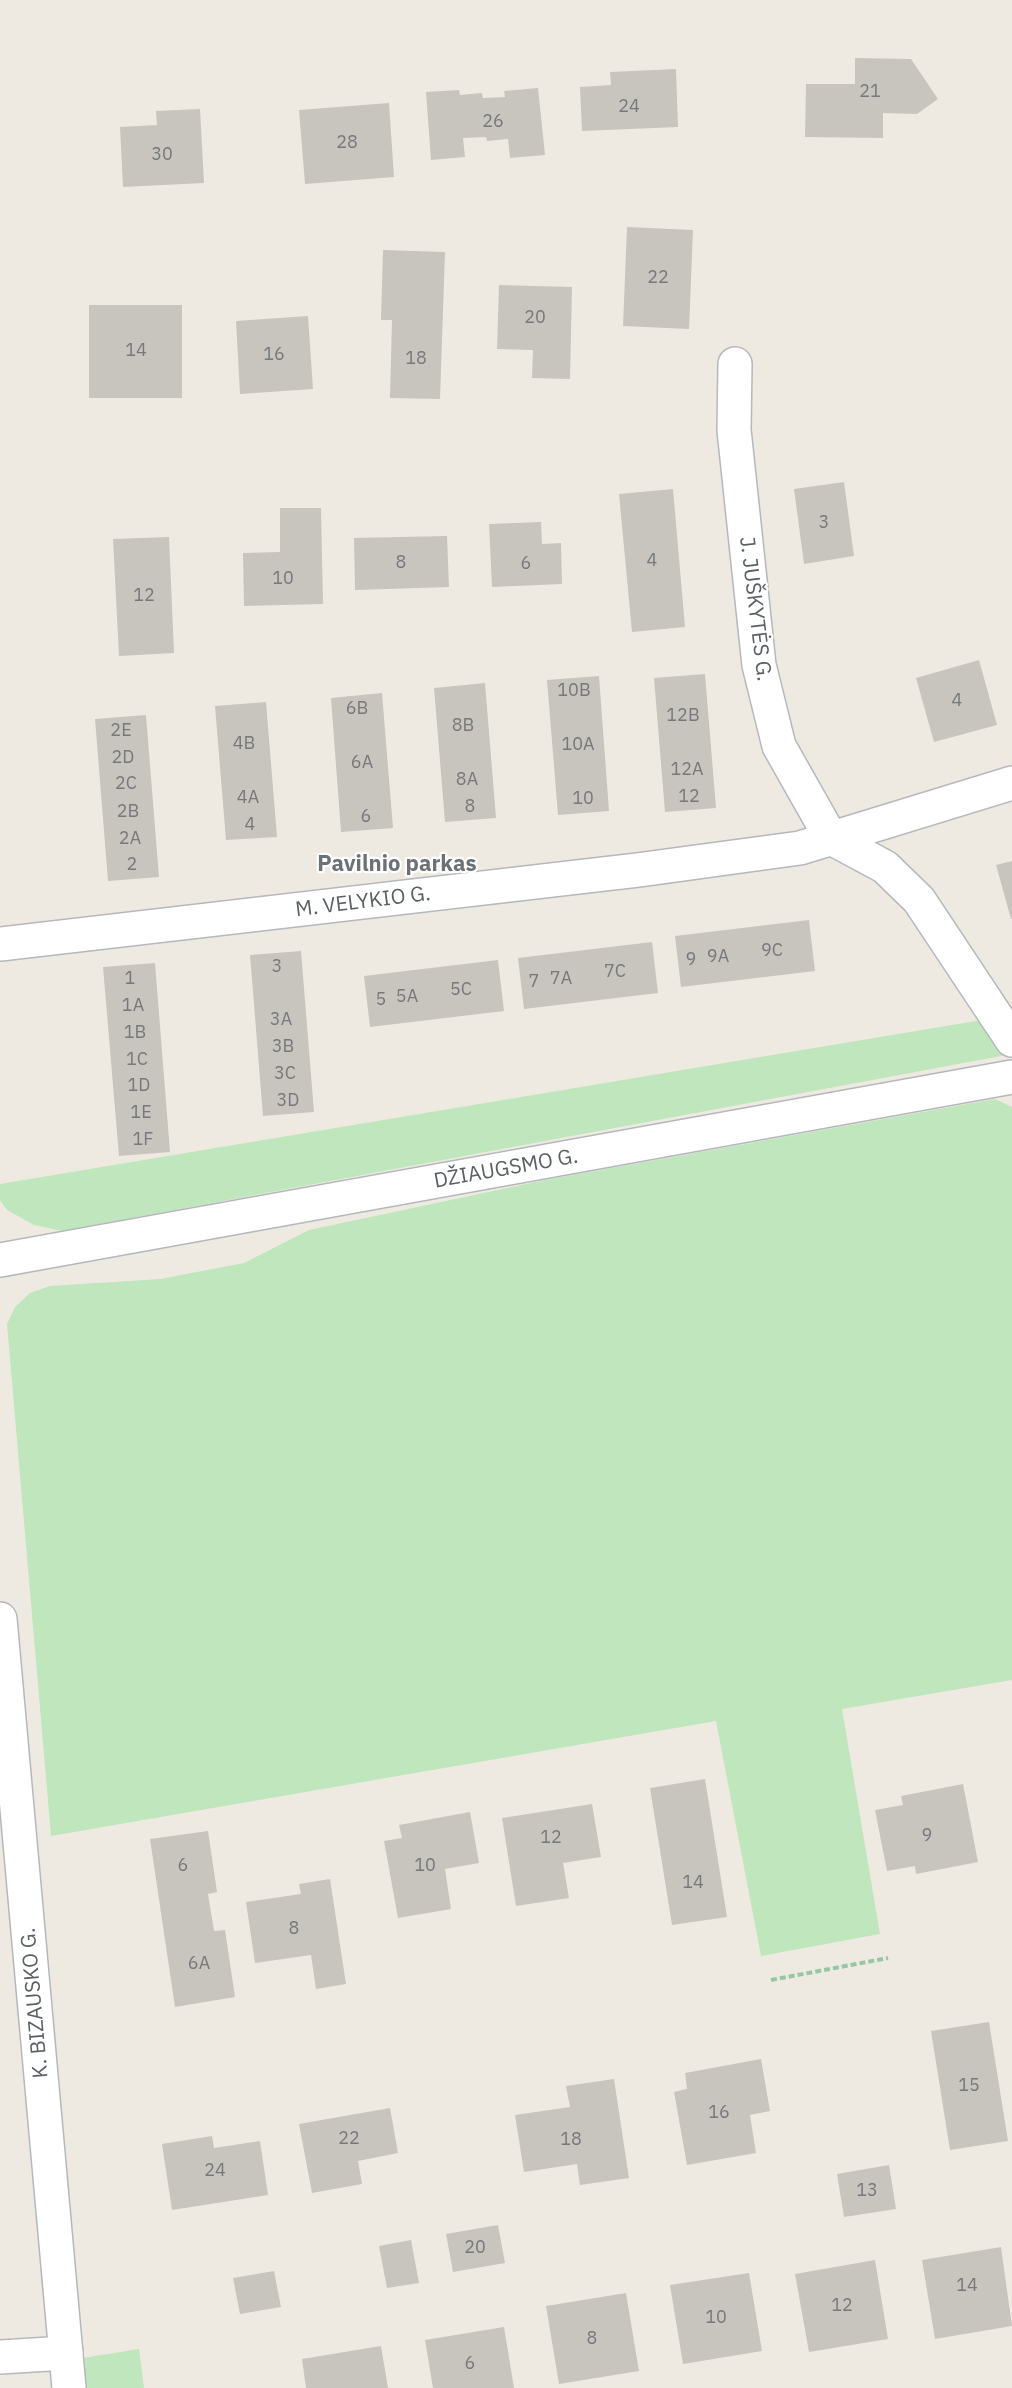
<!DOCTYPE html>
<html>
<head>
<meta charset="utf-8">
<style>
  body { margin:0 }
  canvas { display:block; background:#eeeae2 }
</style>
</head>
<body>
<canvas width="1012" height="2388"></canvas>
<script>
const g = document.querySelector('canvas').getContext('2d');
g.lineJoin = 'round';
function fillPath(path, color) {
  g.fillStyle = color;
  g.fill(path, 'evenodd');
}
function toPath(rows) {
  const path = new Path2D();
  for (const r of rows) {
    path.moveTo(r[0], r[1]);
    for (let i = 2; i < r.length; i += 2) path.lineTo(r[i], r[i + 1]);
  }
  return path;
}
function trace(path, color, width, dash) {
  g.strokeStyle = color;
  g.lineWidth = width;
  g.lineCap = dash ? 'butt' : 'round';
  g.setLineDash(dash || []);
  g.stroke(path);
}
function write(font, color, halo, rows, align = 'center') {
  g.font = font + ' "IBM Plex Sans",sans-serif';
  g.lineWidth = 4.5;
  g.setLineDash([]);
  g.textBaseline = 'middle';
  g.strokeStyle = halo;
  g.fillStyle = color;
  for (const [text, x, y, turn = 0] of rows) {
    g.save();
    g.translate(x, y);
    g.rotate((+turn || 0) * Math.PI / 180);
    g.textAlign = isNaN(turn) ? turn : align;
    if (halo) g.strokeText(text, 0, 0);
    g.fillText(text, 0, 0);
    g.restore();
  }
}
const green = toPath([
  [1012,1015,1012,1054,62,1231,34,1225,7,1210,0,1200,0,1184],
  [995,1099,1012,1107,1012,1680,842,1709,880,1934,761,1956,716,1721,51,1836,7,1324,15,1307,30,1293,50,1286,160,1279,244,1263,309,1230,545,1180],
  [139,2349,144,2388,85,2388,83,2358]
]);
const building = toPath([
  [855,58,911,59,938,99,917,114,883,113,883,138,805,137,806,84,855,84],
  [676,69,678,127,582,131,580,87,611,85,610,72],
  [538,88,545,155,510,158,508,139,487,141,486,137,463,138,465,157,431,160,426,92,459,90,460,95,482,93,483,98,505,97,504,91],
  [389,103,394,177,305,184,299,110],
  [200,109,204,183,123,187,120,127,157,125,156,111],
  [627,227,693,230,689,329,623,326],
  [383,250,445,252,440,399,390,398,392,320,381,320],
  [499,285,572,287,570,379,532,378,533,350,497,349],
  [89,305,182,305,182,398,89,398],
  [308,316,313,389,240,394,236,321],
  [844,482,854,556,804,564,794,489],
  [673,489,685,627,632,632,619,494],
  [280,508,321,508,323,604,244,606,243,553,280,552],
  [541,522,542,544,561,543,562,584,492,587,489,524],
  [447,536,449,587,355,590,354,538],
  [169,537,174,653,119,656,113,539],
  [979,660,997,725,934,742,916,678],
  [705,674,716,808,665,812,654,678],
  [599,676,609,811,558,815,547,680],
  [485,683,496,818,445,822,434,688],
  [382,693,393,828,341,832,331,698],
  [266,702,277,837,226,840,215,706],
  [146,715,159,877,108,881,95,719],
  [1012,861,1012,919,1011,919,996,865],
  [809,920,815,971,681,987,675,936],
  [652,942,658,993,524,1009,518,958],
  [301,951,314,1112,263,1116,250,955],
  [498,960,504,1011,370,1027,364,976],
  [155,963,170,1152,119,1156,103,967],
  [705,1779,727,1917,672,1925,650,1788],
  [963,1784,978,1862,916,1874,915,1866,887,1871,875,1810,903,1805,901,1796],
  [592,1804,601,1857,563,1863,569,1898,516,1906,502,1818],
  [470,1812,479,1863,445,1869,451,1909,398,1918,384,1841,402,1838,399,1825],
  [208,1831,217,1892,208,1894,214,1931,225,1930,235,1997,175,2007,150,1839],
  [330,1879,346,1984,316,1989,311,1955,255,1963,246,1902,301,1894,299,1884],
  [989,2022,1008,2141,950,2150,931,2031],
  [761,2059,770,2111,750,2115,756,2153,687,2165,674,2092,687,2089,685,2073],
  [614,2079,629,2178,580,2185,577,2164,524,2172,515,2115,570,2107,566,2086],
  [390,2108,398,2153,358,2161,362,2184,312,2193,299,2124],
  [212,2136,214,2148,260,2141,268,2195,172,2210,162,2144],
  [889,2165,896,2209,844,2217,837,2174],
  [498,2225,505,2263,453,2272,446,2234],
  [411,2240,419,2283,387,2288,379,2246],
  [1001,2247,1012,2326,935,2339,922,2260],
  [875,2260,888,2339,809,2352,795,2274],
  [274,2271,281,2307,240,2314,233,2278],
  [749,2273,762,2351,683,2364,670,2285],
  [626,2293,639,2371,559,2384,546,2306],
  [504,2327,514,2388,433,2388,425,2340],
  [381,2346,388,2388,306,2388,302,2359]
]);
const path = toPath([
  [771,1980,888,1958]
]);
const street = toPath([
  [735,364,734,430,759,665,779,746,831,838],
  [831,838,885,867,919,900,1012,1040],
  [0,944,638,870,800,848,1012,783],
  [0,2357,66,2353]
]);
const secondary = toPath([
  [0,1260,1012,1077],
  [0,1619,69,2388]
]);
const numberNames = [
  ["21",870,92],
  ["24",629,107],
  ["26",493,122],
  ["28",347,143],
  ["30",162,155],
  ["22",658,278],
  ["20",535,318],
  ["14",136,351],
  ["16",274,355],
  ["18",416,359],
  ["3",824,523],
  ["4",652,561],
  ["8",401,563],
  ["6",526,564],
  ["10",283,579],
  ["12",144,596],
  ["10B",574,691],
  ["4",957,701],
  ["6B",357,709],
  ["12B",683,716],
  ["8B",463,726],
  ["2E",121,731],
  ["4B",244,744],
  ["10A",578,745],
  ["2D",123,758],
  ["6A",362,763],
  ["12A",687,770],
  ["8A",467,780],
  ["2C",126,784],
  ["12",689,797],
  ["4A",248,798],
  ["10",583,799],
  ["8",470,807],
  ["2B",128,812],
  ["6",366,817],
  ["4",250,825],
  ["2A",130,839],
  ["2",132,865],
  ["9C",772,951],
  ["9A",718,957],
  ["9",691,960],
  ["3",277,967],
  ["7C",615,972],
  ["1",130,979],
  ["7A",561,979],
  ["7",534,982],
  ["5C",461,990],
  ["5A",407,997],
  ["5",381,1000],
  ["1A",133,1006],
  ["3A",281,1020],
  ["1B",135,1033],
  ["3B",283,1047],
  ["1C",137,1060],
  ["3C",285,1074],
  ["1D",139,1086],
  ["3D",288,1101],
  ["1E",141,1113],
  ["1F",143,1140],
  ["9",927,1836],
  ["12",551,1838],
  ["6",183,1866],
  ["10",425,1866],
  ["14",693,1883],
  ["8",294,1929],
  ["6A",199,1964],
  ["15",969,2086],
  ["16",719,2113],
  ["22",349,2139],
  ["18",571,2140],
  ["24",215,2171],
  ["13",867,2191],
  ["20",475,2248],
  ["14",967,2286],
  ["12",842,2306],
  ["10",716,2318],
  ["8",592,2339],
  ["6",470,2364]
];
const streetNames = [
  ["J. JUŠKYTĖS G.",755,609,83],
  ["M. VELYKIO G.",363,902,-7],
  ["DŽIAUGSMO G.",506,1169,-10],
  ["K. BIZAUSKO G.",35,2003,-95]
];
const neighbourhoodNames = [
  ["Pavilnio parkas",397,865]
];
fillPath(green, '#c0e6bd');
fillPath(building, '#c8c5bf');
trace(street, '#b5b8bd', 36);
trace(secondary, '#b4b8bd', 36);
trace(path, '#96c7a2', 4, [6, 3]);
trace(street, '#fff', 33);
trace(secondary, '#fff', 33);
write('18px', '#76787a', null, numberNames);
write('21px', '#5a5f63', '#fff', streetNames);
write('bold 22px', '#6b7175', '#fff', neighbourhoodNames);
</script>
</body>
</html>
